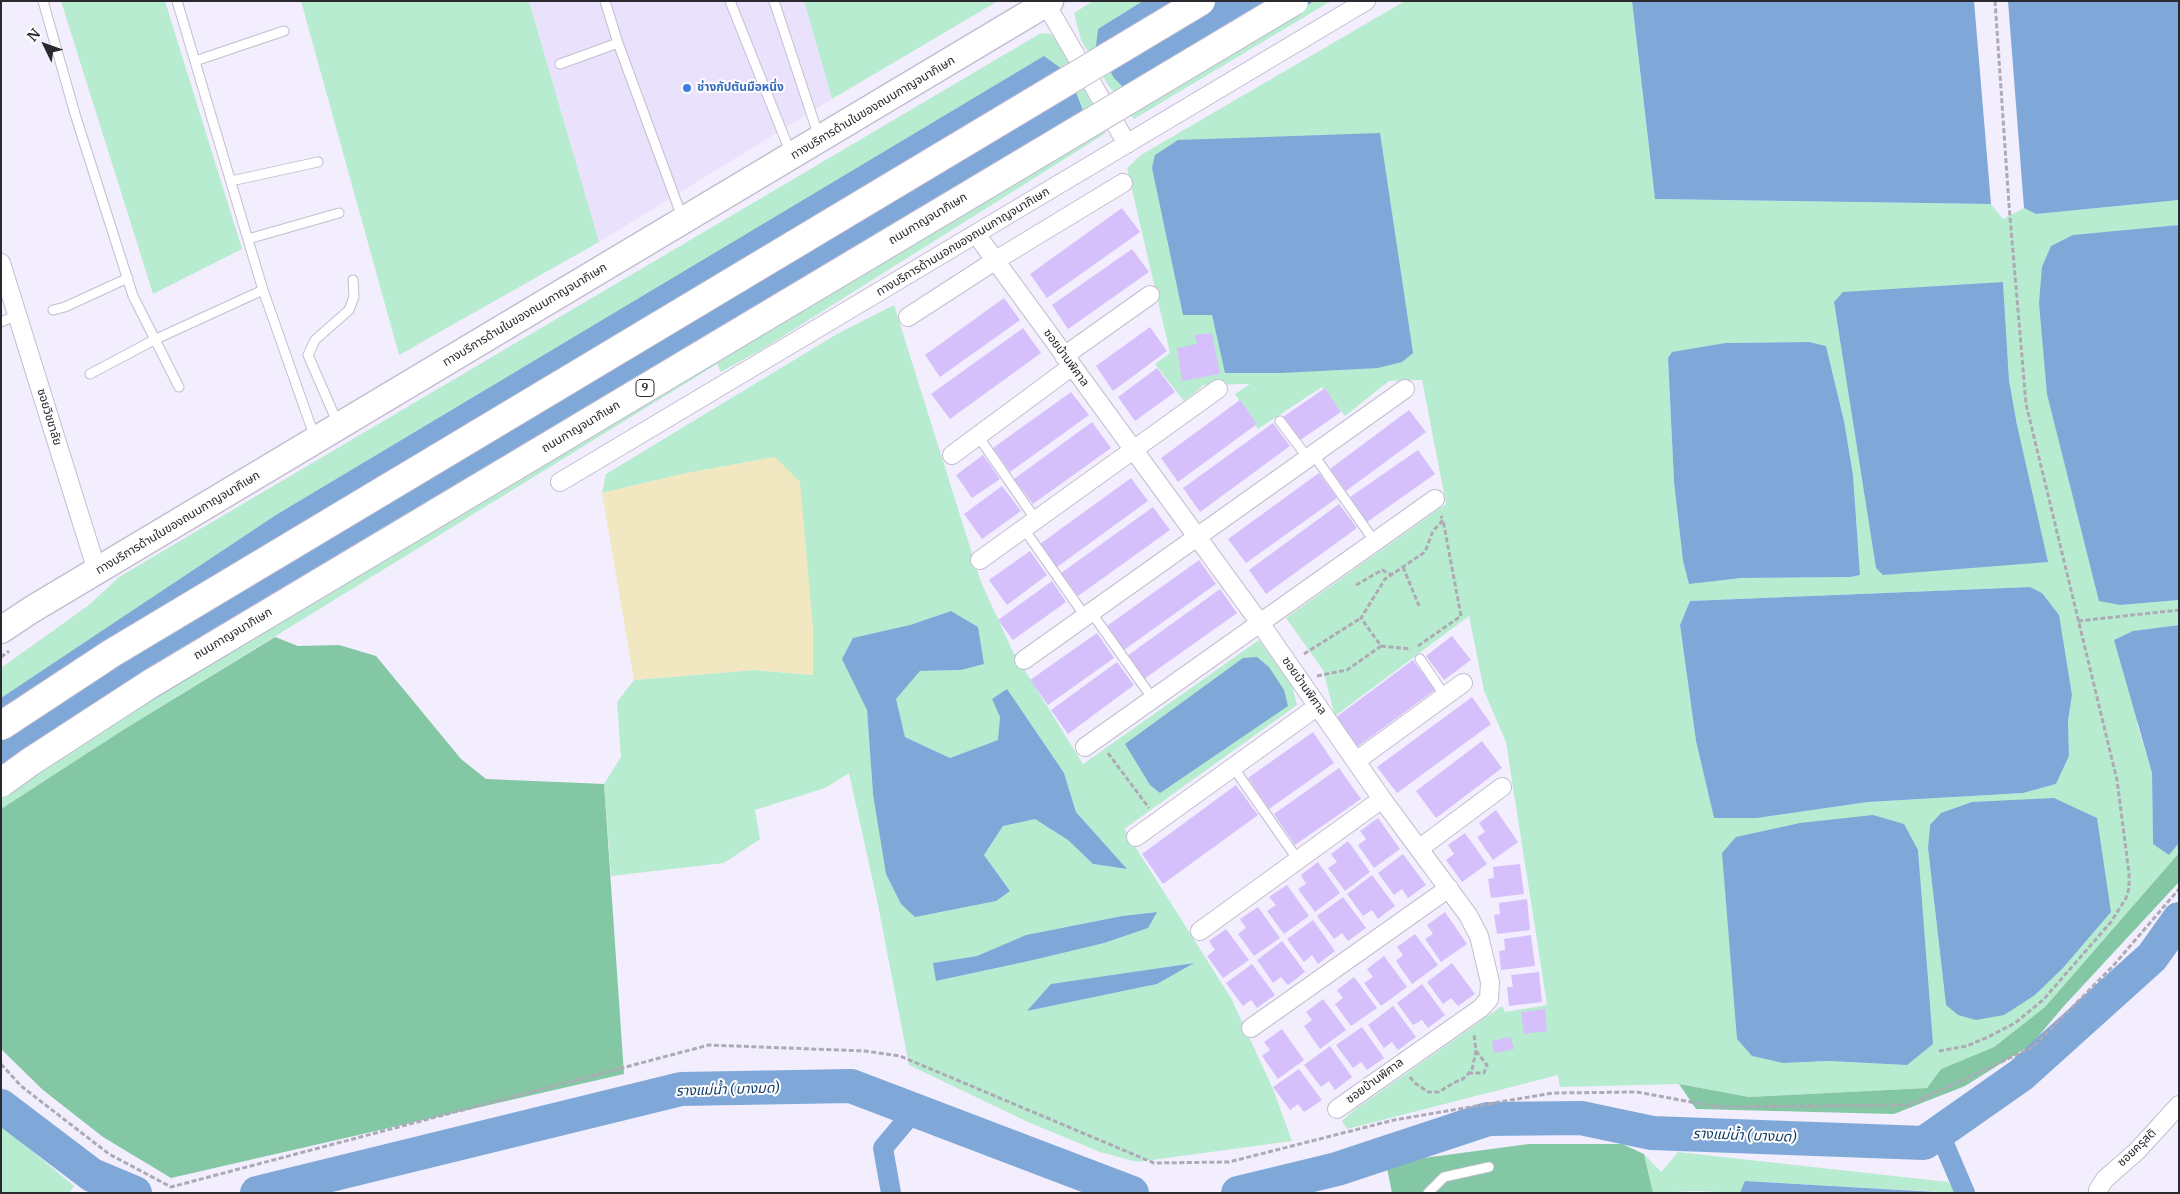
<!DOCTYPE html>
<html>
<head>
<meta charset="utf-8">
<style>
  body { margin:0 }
  #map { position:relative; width:2180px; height:1194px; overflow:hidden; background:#f2eefd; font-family:Merriweather,serif }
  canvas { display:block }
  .frame { position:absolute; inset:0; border:2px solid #2b2930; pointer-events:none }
  .north { position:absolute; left:20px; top:20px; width:50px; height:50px; -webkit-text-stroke:4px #fefefe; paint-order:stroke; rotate:312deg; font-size:14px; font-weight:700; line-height:20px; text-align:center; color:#2b2930 }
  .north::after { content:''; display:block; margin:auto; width:18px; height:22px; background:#2b2930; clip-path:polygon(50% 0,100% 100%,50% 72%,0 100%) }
</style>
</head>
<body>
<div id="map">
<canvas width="2180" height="1194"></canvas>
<div class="frame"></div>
<div class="north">N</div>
</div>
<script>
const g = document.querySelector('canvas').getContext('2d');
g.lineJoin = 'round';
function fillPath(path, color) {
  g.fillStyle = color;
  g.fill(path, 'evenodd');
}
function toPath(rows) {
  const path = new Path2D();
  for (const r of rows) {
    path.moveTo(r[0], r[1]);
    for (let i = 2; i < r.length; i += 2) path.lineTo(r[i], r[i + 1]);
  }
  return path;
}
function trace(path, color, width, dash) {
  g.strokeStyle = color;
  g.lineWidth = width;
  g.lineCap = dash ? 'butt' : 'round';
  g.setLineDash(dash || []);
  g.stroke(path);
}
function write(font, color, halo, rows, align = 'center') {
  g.font = font + ' Merriweather,"Noto Sans Thai",serif';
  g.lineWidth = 4;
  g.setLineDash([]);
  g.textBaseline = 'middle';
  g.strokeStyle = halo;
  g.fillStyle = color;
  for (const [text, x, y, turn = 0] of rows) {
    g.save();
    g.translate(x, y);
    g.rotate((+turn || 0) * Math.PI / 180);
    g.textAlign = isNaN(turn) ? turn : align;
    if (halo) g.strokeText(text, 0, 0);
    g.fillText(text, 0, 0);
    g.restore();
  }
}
const built = toPath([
  [529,1,804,1,832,99,599,242]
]);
const green = toPath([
  [61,1,165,1,242,249,153,294],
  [301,1,529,1,599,242,399,355],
  [804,1,998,1,832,99],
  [1093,1,1331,1,1134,119,1108,85,1081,40,1074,13],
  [1405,1,1632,1,1655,199,1991,204,2003,219,2024,208,2036,214,2179,200,2179,225,2157,228,2047,394,2120,605,2179,600,2179,625,2134,631,2137,724,2152,773,2153,843,2169,854,2179,843,2179,853,2045,1007,1994,1047,1941,1069,1927,1088,1749,1097,1679,1084,1560,1087,1558,1075,1347,1129,1342,1121,1353,1111,1502,1006,1505,1012,1547,1005,1506,742,1484,691,1469,616,1335,716,1323,670,1286,618,1446,504,1422,380,1389,381,1345,416,1322,387,1258,429,1235,394,1250,384,1204,385,1184,401,1155,364,1170,353,1127,168,1141,155],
  [1380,133,1226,373,1212,315,1183,314],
  [2003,282,2009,380,2017,425,1876,568,1834,302],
  [1809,342,1826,346,1844,421,1853,475,1860,575,1851,577,1741,578,1713,581,1683,561,1674,482,1668,358,1672,353,1725,343],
  [2030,587,2042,593,2072,695,2068,721,2069,756,2056,784,2023,793,1868,802,1757,818,1714,818,1696,741,1680,625,1690,601],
  [1930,825,2111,912,2063,968,2035,995,1946,1005,1928,848],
  [1918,850,1921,906,1907,1065,1828,1061,1783,1063,1753,1056,1737,1039],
  [1041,33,1051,34,1067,53,1106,133,764,348,721,372,717,364,123,730,1,809,1,668,89,605,119,577],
  [894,305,981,582,1012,650,1083,764,1259,640,1292,686,1297,705,1124,829,1231,998,1273,1089,1292,1141,1137,1162,1100,1152,1028,1122,909,1065,877,900,849,773,825,788,755,810,760,839,724,863,611,876,604,784,621,757,617,702,634,680,755,670,813,675,775,457,687,473,602,493,606,474,837,334],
  [951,611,961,670,920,671,895,699,905,737,950,758,999,740,1000,717,992,699,1064,773,1076,812,1127,869,1093,864,1068,840,1035,818,1003,826,984,855,1010,891,873,794,867,710,910,625],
  [1156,912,1148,928,1104,942,1029,961,936,981,934,963,977,956,1026,935,1122,916],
  [1192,963,1157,984,1027,1011,1128,973],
  [1,1125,74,1186,69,1193,1,1193],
  [1678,1152,1948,1182,1958,1193,1746,1181,1740,1193,1695,1191,1653,1193,1644,1154,1661,1172]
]);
const forest = toPath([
  [275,637,298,646,339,645,376,656,461,759,486,779,604,784,624,1074,171,1178,103,1137,43,1090,1,1049,1,809,123,730],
  [2179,853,2179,882,2063,1007,2032,1044,1965,1086,1894,1114,1696,1109,1679,1084,1749,1097,1927,1088,1941,1069,1994,1047,2045,1007],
  [1529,1144,1622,1144,1644,1154,1653,1193,1392,1193,1386,1163]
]);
const sand = toPath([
  [775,457,800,482,813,628,813,675,755,670,634,680,602,493,687,473]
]);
const water = toPath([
  [1143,1,1314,1,1141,105,1114,78,1096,46,1098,29],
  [1632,1,1974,1,1991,204,1655,199],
  [2008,1,2179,1,2179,200,2036,214,2024,208],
  [1044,56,1062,69,1077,95,1092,134,80,744,1,796,1,698,276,515],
  [1380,133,1413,353,1402,362,1378,368,1282,373,1225,373,1212,315,1183,315,1152,168,1155,155,1178,140],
  [2179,225,2179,600,2120,605,2099,601,2047,394,2039,303,2042,267,2051,246,2073,235],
  [2003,282,2009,380,2017,425,2048,562,1883,575,1876,568,1834,302,1843,292],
  [1809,342,1826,346,1844,421,1853,475,1860,575,1851,577,1741,578,1689,584,1683,561,1674,482,1668,358,1672,352,1725,343],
  [2030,587,2042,593,2059,615,2072,695,2068,721,2069,756,2056,784,2023,793,1868,802,1757,818,1714,818,1696,741,1680,625,1690,601],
  [951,611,978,627,984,664,961,670,920,671,896,699,905,737,950,758,998,740,1000,717,992,699,1007,689,1064,773,1076,812,1127,869,1093,864,1068,840,1035,819,1003,826,984,855,1010,891,996,901,915,917,901,904,886,874,873,794,867,710,842,659,853,638,910,625],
  [2179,625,2179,843,2169,855,2153,844,2152,773,2114,640,2133,631],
  [1257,657,1269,667,1284,690,1288,706,1160,793,1150,785,1125,744,1243,658],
  [2054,798,2097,818,2111,912,2063,968,2035,995,2004,1015,1976,1020,1958,1015,1946,1005,1928,848,1930,825,1941,813,1972,802],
  [1873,815,1904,824,1918,850,1933,1044,1907,1065,1828,1061,1783,1063,1752,1056,1737,1039,1722,853,1736,837,1800,823],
  [1157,912,1148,928,1104,943,1029,961,936,981,933,963,977,956,1026,935,1122,916],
  [1194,963,1157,984,1027,1011,1051,984],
  [1745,1181,1935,1192,1936,1193,1740,1193]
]);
const canal = toPath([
  [1939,1132,1965,1193],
  [891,1193,883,1148,914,1111]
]);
const river = toPath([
  [1,1106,92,1175,135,1193],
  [257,1193,681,1089,851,1086,1132,1193],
  [1238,1193,1337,1169,1488,1119,1581,1118,1652,1133,1924,1143,2021,1075,2152,957,2179,919]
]);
const building = toPath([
  [1122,208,1140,232,1047,298,1030,274],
  [1132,249,1149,272,1068,329,1052,305],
  [1004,298,1020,320,940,377,925,355],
  [1150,327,1167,351,1113,391,1096,366],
  [1023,328,1041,353,950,419,931,394],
  [1212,333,1220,374,1182,381,1177,348,1197,344,1195,335],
  [1157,368,1175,392,1135,421,1118,397],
  [1325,388,1341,412,1299,441,1283,417],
  [1071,392,1089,415,1010,472,993,448],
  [1240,400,1257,424,1178,482,1161,458],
  [1409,410,1426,432,1346,491,1330,469],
  [1092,422,1111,448,1033,504,1014,479],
  [1273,423,1290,446,1200,512,1183,488],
  [1418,450,1435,474,1367,522,1350,497],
  [983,455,1000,479,972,498,956,475],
  [1319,473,1337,498,1246,563,1228,539],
  [1131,478,1148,501,1057,567,1040,544],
  [1002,486,1021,511,982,539,964,514],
  [1339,504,1357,528,1266,594,1249,570],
  [1153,507,1170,530,1078,596,1061,573],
  [1030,551,1047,575,1007,605,989,580],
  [1199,560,1216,584,1124,650,1107,626],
  [1052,581,1066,602,1013,640,998,620],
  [1220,589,1237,613,1144,679,1127,656],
  [1097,633,1114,658,1048,705,1030,680],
  [1452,636,1471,660,1444,680,1426,656],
  [1413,660,1435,690,1357,747,1335,718],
  [1117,662,1134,685,1068,734,1051,710],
  [1472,697,1491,724,1397,793,1377,767],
  [1313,732,1334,763,1269,809,1248,778],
  [1482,741,1502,768,1436,818,1416,791],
  [1339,768,1361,799,1295,845,1274,814],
  [1236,785,1258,815,1163,884,1142,854],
  [1496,810,1518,842,1493,860,1477,837,1485,832,1479,823],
  [1378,818,1400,849,1374,868,1358,845,1366,839,1360,831],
  [1465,833,1487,864,1462,882,1446,860,1454,854,1448,845],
  [1348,841,1370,872,1345,891,1328,868,1337,862,1331,854],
  [1403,854,1426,885,1408,898,1402,889,1394,895,1378,873],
  [1318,862,1340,893,1315,912,1298,889,1306,884,1301,875],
  [1520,864,1524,894,1491,898,1488,879,1494,878,1493,867],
  [1372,875,1395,906,1378,919,1372,910,1363,916,1347,894],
  [1287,885,1309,916,1284,934,1267,911,1276,905,1269,897],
  [1343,897,1366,928,1348,941,1342,933,1334,939,1317,916],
  [1527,899,1530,930,1497,934,1494,915,1500,914,1499,903],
  [1258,907,1280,938,1254,956,1238,934,1246,928,1240,919],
  [1445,912,1467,944,1441,962,1425,939,1433,934,1427,925],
  [1313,920,1335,951,1318,964,1312,955,1304,962,1287,939],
  [1226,929,1249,960,1223,978,1207,956,1215,950,1209,941],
  [1415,934,1438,965,1412,984,1396,961,1403,955,1397,947],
  [1531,935,1535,966,1501,970,1499,951,1505,950,1504,939],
  [1282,941,1305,972,1288,985,1281,977,1273,983,1257,960],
  [1384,956,1407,987,1381,1006,1364,983,1373,977,1367,969],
  [1452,963,1475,994,1458,1006,1451,998,1443,1004,1427,982],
  [1252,964,1275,995,1257,1008,1251,1000,1243,1006,1226,983],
  [1539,972,1542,1002,1509,1006,1507,987,1513,987,1511,975],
  [1354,977,1377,1008,1351,1026,1335,1004,1343,998,1337,990],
  [1422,984,1445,1015,1428,1028,1422,1020,1413,1025,1397,1003],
  [1323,999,1346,1030,1320,1049,1304,1026,1312,1020,1306,1012],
  [1393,1006,1416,1037,1398,1050,1392,1042,1384,1048,1368,1025],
  [1545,1009,1547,1031,1524,1034,1521,1012],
  [1362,1027,1384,1058,1367,1070,1361,1062,1353,1068,1336,1045],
  [1282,1029,1304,1060,1278,1079,1262,1056,1270,1050,1264,1042],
  [1511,1037,1514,1049,1494,1053,1492,1041],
  [1330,1046,1352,1077,1335,1090,1329,1081,1321,1087,1304,1065],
  [1299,1069,1322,1100,1304,1112,1298,1104,1290,1110,1273,1087]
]);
const path = toPath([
  [1403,567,1419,606],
  [1356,585,1382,570,1392,575],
  [2078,621,2179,610],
  [1381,646,1411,649],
  [1418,646,1461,616,1443,520],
  [1304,654,1361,618],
  [1,657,9,651],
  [1317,676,1347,670,1381,646,1361,618,1385,579,1425,552,1433,531,1443,520,1441,516],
  [1108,753,1149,808],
  [1939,1051,1967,1046,1988,1037,2015,1023,2043,1000,2111,922,2126,898,2129,888,2129,873,2117,780,2026,404,2009,205,1995,1],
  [1,1064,21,1086,109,1154,171,1187,709,1045,865,1051,900,1056,1154,1163,1229,1162,1394,1120,1553,1093,1637,1092,1718,1107,1909,1105,2033,1047,2113,966,2179,889],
  [1468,1073,1484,1073,1487,1065,1476,1051],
  [1410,1077,1415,1083,1428,1092,1439,1092,1453,1083,1463,1079,1472,1070,1476,1051,1474,1034]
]);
const service = toPath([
  [43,1,75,114,133,296,179,387],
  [177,1,263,290],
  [605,1,618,43,682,217],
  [730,1,791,154],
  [774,1,819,137],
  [195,61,284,31],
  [560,64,618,43],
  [231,181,318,162],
  [248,239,339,213],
  [53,310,65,307,128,278],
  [1,322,17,315],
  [90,374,154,340,263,290,315,438],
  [1280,421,1308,458],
  [338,424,308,355,315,340,349,310,354,297,353,280],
  [978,436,1036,520],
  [1313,454,1375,542],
  [1024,529,1085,616],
  [1091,612,1153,699],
  [1420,659,1445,696],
  [1233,767,1298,860],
  [1428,1193,1444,1177,1489,1167]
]);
const minor = toPath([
  [1046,4,1127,144],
  [976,234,1260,623,1382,799,1468,915,1479,936,1490,982,1489,999,1481,1008,1337,1109],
  [1,263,97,571],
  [908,317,996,260,1123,183],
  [1064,356,1150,295],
  [952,455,1071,367],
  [560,482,1366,1],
  [980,560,1218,389],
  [1024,660,1405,389],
  [1085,747,1435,499],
  [1356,761,1463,683],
  [1136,837,1318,706],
  [1420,848,1502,787],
  [1200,931,1382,799],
  [1251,1028,1449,888],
  [2099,1193,2098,1190,2105,1179,2137,1151,2179,1105]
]);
const secondary = toPath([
  [1,630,31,610,1050,1]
]);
const motorwayBridge = toPath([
  [1,726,112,653,1201,1],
  [1,783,30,762,150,684,1294,1]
]);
const markers = [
  [687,88,5,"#3f7fe0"]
];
const shields = [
  [645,388,18]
];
const shieldNames = [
  ["9",645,388]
];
const shopNames = [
  ["ช่างกัปตันมือหนึ่ง",697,88]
];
const streetNames = [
  ["ทางบริการด้านในของถนนกาญจนาภิเษก",873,108,-31],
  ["ถนนกาญจนาภิเษก",928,219,-31],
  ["ทางบริการด้านนอกของถนนกาญจนาภิเษก",963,242,-31],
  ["ทางบริการด้านในของถนนกาญจนาภิเษก",525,315,-31],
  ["ซอยบ้านพิศาล",1066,358,54],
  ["ซอยวิชชาลัย",49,417,73],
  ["ถนนกาญจนาภิเษก",581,427,-31],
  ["ทางบริการด้านในของถนนกาญจนาภิเษก",178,523,-31],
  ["ถนนกาญจนาภิเษก",233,634,-31],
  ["ซอยบ้านพิศาล",1304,686,55],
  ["ซอยบ้านพิศาล",1375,1081,-36],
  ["ซอยครุสติ",2137,1148,-44]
];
const waterNames = [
  ["รางแม่น้ำ (บางมด)",728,1090,-2],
  ["รางแม่น้ำ (บางมด)",1745,1136,2]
];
fillPath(built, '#eae2fc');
fillPath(green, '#b8ecd0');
fillPath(forest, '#83c7a5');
fillPath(sand, '#f1e7c1');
fillPath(water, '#7fa8d9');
trace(canal, '#7fa8d9', 20);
trace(river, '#7fa8d9', 34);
fillPath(building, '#d5c0fc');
trace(service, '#c3bed0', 11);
trace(minor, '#c3bed0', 20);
trace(secondary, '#c3bed0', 29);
trace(path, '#adaab6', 3, [5, 2.5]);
trace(service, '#fff', 9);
trace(minor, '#fff', 18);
trace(secondary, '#fff', 26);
trace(motorwayBridge, '#c3bed0', 30, []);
trace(motorwayBridge, '#fff', 28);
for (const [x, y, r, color] of markers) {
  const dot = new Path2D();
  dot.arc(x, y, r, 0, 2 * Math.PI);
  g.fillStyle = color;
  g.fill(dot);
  trace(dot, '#fefefe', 2);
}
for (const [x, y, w] of shields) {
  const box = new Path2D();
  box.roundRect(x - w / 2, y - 8.5, w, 17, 4);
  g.fillStyle = '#fefefe';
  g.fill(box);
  trace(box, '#2b2930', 1);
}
write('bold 11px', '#2b2930', null, shieldNames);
write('bold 12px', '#366cbe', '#fefefe', shopNames, 'left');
write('12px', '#2b2930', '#fefefe', streetNames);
write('italic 14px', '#0e3a67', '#fefefe', waterNames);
</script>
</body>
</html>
